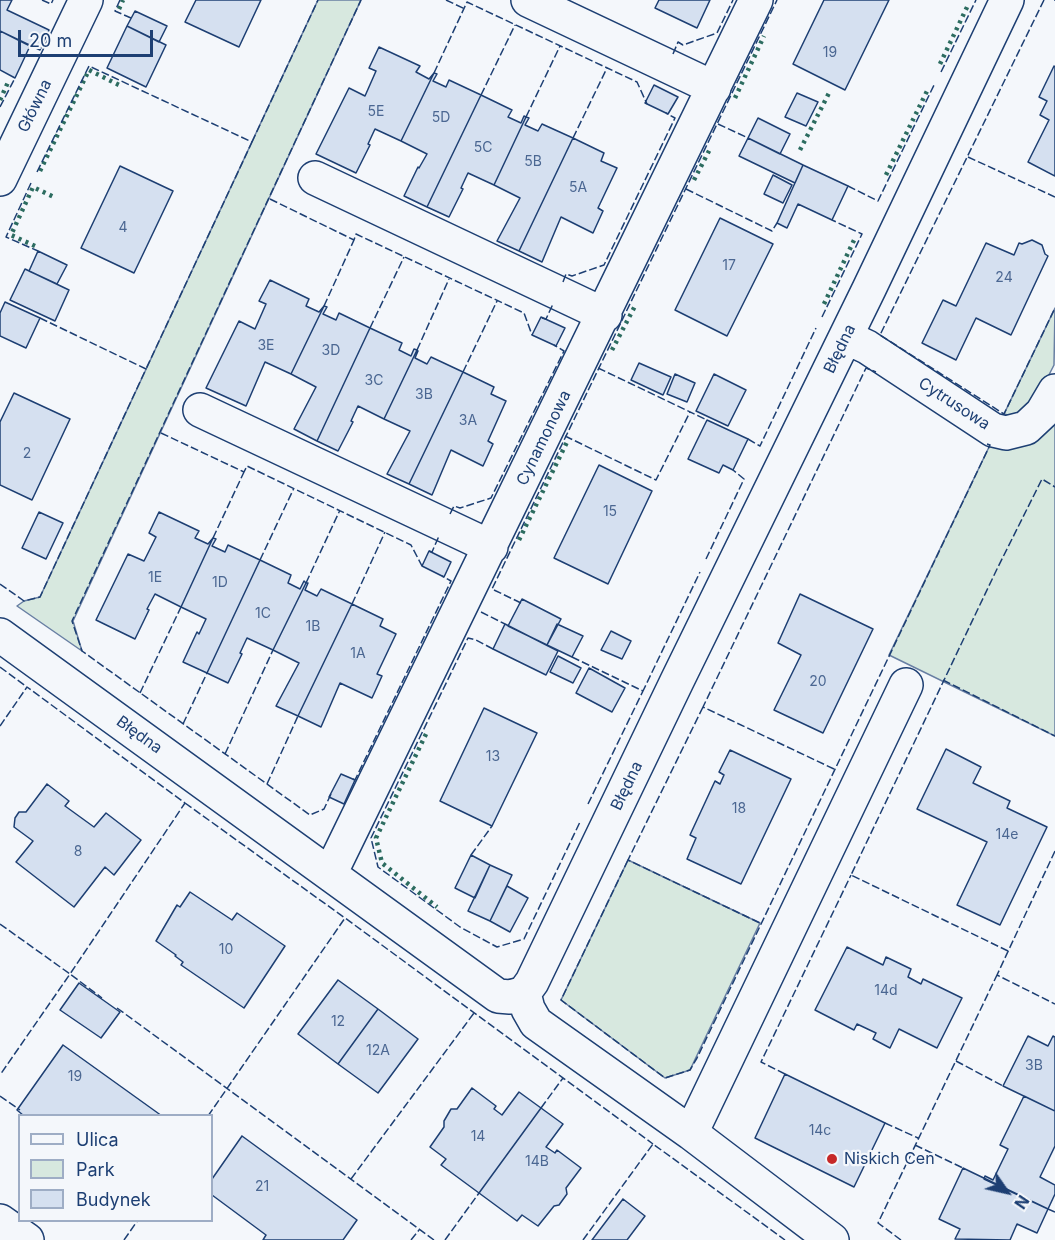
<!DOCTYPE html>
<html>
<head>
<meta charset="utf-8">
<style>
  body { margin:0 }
  #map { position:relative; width:1055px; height:1240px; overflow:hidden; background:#f4f7fb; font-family:Inter,sans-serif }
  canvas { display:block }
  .legend { position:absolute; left:18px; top:1114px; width:195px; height:108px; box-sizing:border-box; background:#f4f7fb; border:2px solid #9eadc5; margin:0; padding:8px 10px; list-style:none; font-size:18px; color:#1d3f73 }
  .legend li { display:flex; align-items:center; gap:12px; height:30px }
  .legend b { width:30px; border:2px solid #9eadc5 }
  .north { position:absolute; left:977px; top:1162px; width:60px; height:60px; -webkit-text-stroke:4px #f4f7fb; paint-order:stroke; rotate:124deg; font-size:16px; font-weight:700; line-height:24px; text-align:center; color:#1d3f73 }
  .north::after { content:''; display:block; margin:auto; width:21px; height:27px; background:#1d3f73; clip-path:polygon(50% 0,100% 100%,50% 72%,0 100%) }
  .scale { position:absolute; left:18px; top:30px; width:135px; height:27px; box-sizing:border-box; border:3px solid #1d3f73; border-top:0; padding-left:8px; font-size:18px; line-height:21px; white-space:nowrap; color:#1d3f73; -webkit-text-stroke:4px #f4f7fb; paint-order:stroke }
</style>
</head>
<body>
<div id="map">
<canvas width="1055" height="1240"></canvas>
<ul class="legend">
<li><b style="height:8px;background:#f4f7fb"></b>Ulica</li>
<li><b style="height:16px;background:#d7e8df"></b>Park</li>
<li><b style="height:16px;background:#d5e0f0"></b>Budynek</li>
</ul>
<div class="north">N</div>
<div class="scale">20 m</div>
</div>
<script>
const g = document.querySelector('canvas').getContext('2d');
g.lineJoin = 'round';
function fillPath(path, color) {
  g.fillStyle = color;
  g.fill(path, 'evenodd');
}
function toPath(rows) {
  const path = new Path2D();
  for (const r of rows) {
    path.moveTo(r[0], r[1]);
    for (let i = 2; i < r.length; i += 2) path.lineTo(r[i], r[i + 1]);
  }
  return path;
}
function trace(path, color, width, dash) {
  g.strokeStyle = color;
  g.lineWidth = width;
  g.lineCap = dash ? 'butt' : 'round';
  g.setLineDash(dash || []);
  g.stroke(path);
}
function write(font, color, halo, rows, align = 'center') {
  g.font = font + ' Inter,sans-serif';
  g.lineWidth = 4.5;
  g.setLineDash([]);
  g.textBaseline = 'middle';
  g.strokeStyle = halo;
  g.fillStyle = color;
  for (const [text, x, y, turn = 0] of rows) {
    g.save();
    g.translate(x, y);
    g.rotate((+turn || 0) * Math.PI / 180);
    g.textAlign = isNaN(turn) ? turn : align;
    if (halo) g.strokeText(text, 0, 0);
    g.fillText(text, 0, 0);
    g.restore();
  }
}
const green = toPath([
  [318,0,361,0,73,621,82,651,17,606,24,601,40,597,318,0],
  [1055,308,1054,365,1036,400,1015,417,1004,414,1055,308],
  [1055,415,1055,736,889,655,990,445,1055,415],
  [628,860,760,923,690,1070,665,1078,561,1000,628,860]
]);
const building = toPath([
  [0,0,12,0,7,10,49,30,40,50,0,31,0,0],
  [196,0,261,0,239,47,185,22,196,0],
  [659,0,710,0,697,28,655,8,659,0],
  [824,0,889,0,845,90,793,64,824,0],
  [135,11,167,26,159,42,127,26,135,11],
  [127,26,166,45,146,87,107,68,127,26],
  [0,31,30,46,15,78,0,70,0,31],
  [379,47,420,66,416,72,429,79,434,73,401,141,375,129,368,144,370,145,356,173,316,154,349,88,365,96,376,71,369,68,379,47],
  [1054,66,1055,67,1055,176,1028,162,1049,120,1040,115,1047,101,1039,97,1054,66],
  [434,73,437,74,433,81,446,87,449,80,481,95,427,207,404,196,418,167,419,168,427,154,401,141,434,73],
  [654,85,678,97,668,114,645,103,654,85],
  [797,93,818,102,806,126,785,117,797,93],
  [481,95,512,110,508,117,521,123,524,116,526,117,494,185,468,173,461,188,463,189,449,217,427,207,481,95],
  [526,117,529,118,525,125,538,131,542,124,573,138,519,251,497,241,520,198,494,185,526,117],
  [758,118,790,134,780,154,748,138,758,118],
  [573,138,604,153,601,161,617,168,598,208,603,211,593,233,561,217,542,262,519,251,573,138],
  [748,138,803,165,795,183,739,156,748,138],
  [803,165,848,186,832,220,798,204,787,228,777,223,803,165],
  [120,166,173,191,134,273,81,248,120,166],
  [773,175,792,185,783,203,764,194,773,175],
  [720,218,773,244,727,336,675,310,720,218],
  [1032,240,1042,245,1045,254,1048,256,1011,335,976,318,956,360,922,343,943,300,956,306,986,243,1014,255,1019,243,1022,244,1032,240],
  [38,251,67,265,57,284,29,271,38,251],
  [25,269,69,290,55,321,10,300,25,269],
  [270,280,309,299,306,306,319,312,324,306,291,374,265,362,246,406,206,388,239,321,255,329,266,304,259,301,270,280],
  [5,302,40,318,26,348,0,336,0,313,5,302],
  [324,306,327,307,323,314,336,320,339,313,370,328,317,441,294,429,316,387,291,374,324,306],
  [541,317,565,328,556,346,532,335,541,317],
  [370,328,402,343,399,350,411,356,414,349,417,350,384,419,358,406,351,421,353,422,338,451,317,441,370,328],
  [417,350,418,351,415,358,427,364,431,357,463,372,409,484,387,474,410,431,384,419,417,350],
  [639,363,671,377,663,395,631,380,639,363],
  [463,372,494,387,491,394,506,401,488,441,493,444,483,466,451,450,432,495,409,484,463,372],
  [675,374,695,383,687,402,667,394,675,374],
  [714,374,746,390,728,426,696,411,714,374],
  [14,393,70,419,32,500,0,485,0,422,14,393],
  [707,420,748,439,733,470,723,465,719,473,688,459,707,420],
  [599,465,652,491,608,584,554,558,599,465],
  [39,512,63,523,46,559,22,548,39,512],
  [159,512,199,531,195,538,208,544,213,538,181,607,155,594,147,609,149,610,135,639,96,620,128,554,144,561,156,537,149,533,159,512],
  [213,538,216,539,212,546,225,552,228,545,260,560,207,673,183,662,197,632,199,634,206,619,181,607,213,538],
  [429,551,451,562,444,577,422,566,429,551],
  [260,560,291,575,288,583,300,589,304,581,306,583,273,650,247,638,240,653,242,654,228,683,207,673,260,560],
  [306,583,308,583,305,590,317,596,321,589,352,604,298,716,276,706,299,663,273,650,306,583],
  [800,594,873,629,823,733,774,710,801,655,778,643,800,594],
  [522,599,561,619,547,645,508,626,522,599],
  [352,604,383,619,380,626,396,634,377,674,382,676,372,698,340,683,321,727,298,716,352,604],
  [505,624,558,651,546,675,493,649,505,624],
  [557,624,583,636,572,657,547,645,557,624],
  [611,631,631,641,622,659,601,650,611,631],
  [558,656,581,668,573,683,550,672,558,656],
  [589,668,625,688,612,712,576,693,589,668],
  [484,708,537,733,492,826,440,801,484,708],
  [946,749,981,767,973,783,1010,801,1007,808,1047,827,1000,925,957,905,987,842,917,809,946,749],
  [730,750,791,779,741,884,687,859,696,838,690,835,715,781,720,784,724,775,719,772,730,750],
  [341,774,355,780,344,804,329,797,341,774],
  [47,784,69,801,65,806,94,827,106,813,141,840,114,875,105,867,74,907,16,862,33,841,14,827,15,818,19,812,26,812,47,784],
  [471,855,490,865,475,898,455,888,471,855],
  [490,865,512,875,490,921,468,911,490,865],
  [507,886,528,898,510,932,490,921,507,886],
  [190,892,232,920,237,913,285,946,244,1008,181,965,183,962,175,956,176,955,156,941,177,905,180,907,190,892],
  [847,947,883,965,886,957,911,969,908,977,921,984,923,979,962,998,937,1048,899,1029,890,1048,873,1039,876,1033,857,1024,854,1030,815,1010,847,947],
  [338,980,378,1009,338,1064,298,1034,338,980],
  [79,983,120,1012,101,1038,60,1010,79,983],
  [378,1009,418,1039,378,1093,338,1064,378,1009],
  [1028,1036,1048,1046,1053,1036,1055,1037,1055,1111,1003,1086,1028,1036],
  [63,1045,162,1116,24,1116,17,1110,63,1045],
  [785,1074,885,1123,854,1187,755,1138,785,1074],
  [472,1088,496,1106,494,1109,502,1115,519,1092,541,1108,479,1193,441,1165,446,1159,430,1147,444,1127,444,1121,451,1109,457,1109,472,1088],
  [1024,1096,1055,1111,1055,1146,1040,1177,1055,1185,1055,1194,1048,1209,984,1179,985,1176,993,1180,1008,1149,1000,1145,1024,1096],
  [541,1108,563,1124,546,1147,555,1153,557,1150,581,1168,566,1188,567,1194,559,1205,554,1206,538,1226,522,1215,517,1221,479,1193,541,1108],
  [242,1136,357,1220,343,1240,263,1240,266,1235,212,1195,212,1179,242,1136],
  [963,1168,1048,1209,1037,1233,1017,1224,1010,1240,955,1239,960,1229,939,1219,963,1168],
  [623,1199,645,1216,627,1240,592,1240,623,1199]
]);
const minor = toPath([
  [528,0,714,88],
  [315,178,605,315],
  [0,179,86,0],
  [846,337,867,347,993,430,1006,433,1026,428,1042,413,1055,391],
  [200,410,491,547],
  [0,635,498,996,510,997,524,993,532,982,677,681,869,289,1007,0],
  [330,874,756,0],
  [524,993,528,1009,536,1023,691,1133,832,1240],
  [691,1133,906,685],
  [0,1221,27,1240]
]);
const hedge = toPath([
  [119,9,123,0],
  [940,64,969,3],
  [735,98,764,36],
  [0,100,9,80],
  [800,150,829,93],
  [40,171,89,70,121,86],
  [886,175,928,89],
  [694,180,711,147],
  [35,246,11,235,33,187,54,197],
  [824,304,855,238],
  [612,350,636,304],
  [519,540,567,442],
  [426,734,376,838,382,863,437,907]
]);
const fence = toPath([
  [42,0,51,4,53,0],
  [120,0,115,11,131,18],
  [446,0,465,9],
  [1044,0,880,335,1004,414,1055,308],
  [1054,0,1055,0],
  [673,54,678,42,683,45,717,33,733,0],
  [941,72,976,0],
  [434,73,467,2,637,82,647,104],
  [481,95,515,25],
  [0,107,15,78],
  [526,117,560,46],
  [718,124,748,138],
  [573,138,607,68],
  [252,142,318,0],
  [968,157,1055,197],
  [37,172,89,66,252,142,146,369],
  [31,183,6,237,38,251],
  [848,186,878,201,935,83],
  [686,189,772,231,777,223],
  [270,199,354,240,356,234,524,313,532,335],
  [563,282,566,274,572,276,604,265,675,118,666,113],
  [324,306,354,240],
  [822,317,862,234,832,220],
  [542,318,546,319,553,304],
  [370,328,404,257],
  [417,350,449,279],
  [598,368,707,420],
  [463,372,497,301],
  [161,433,244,472,247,466,411,545,422,566],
  [565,436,656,480,690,412],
  [748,439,760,446,816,328],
  [450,514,454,506,460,508,491,498,564,351,554,345],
  [213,538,244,472],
  [429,551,432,552,439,536],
  [706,559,744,479,733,470],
  [260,560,294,488],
  [306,583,340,510],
  [0,584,24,601,40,597,146,369,40,318],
  [521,603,492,589,777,0],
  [352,604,385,532],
  [481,612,505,624],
  [493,649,476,640,468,638,371,838,378,867,460,927,497,947,524,939,580,822],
  [572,657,643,691,700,572],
  [0,667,27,687],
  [943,680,1055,736],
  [140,693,181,607],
  [703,707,628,860,760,923],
  [183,724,207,673],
  [0,726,27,687,185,803,70,974,102,998],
  [225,754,273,650],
  [834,769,703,707,866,368,876,372],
  [353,779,355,780,451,581,442,576],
  [267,784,298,716],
  [331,794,324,809,310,815,82,651,72,621,361,0],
  [185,803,345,918],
  [588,804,643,691],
  [1055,851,997,975,1055,1004],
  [471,855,492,826],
  [628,860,561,1000,665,1078,690,1070,697,1058,990,445,987,444],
  [0,924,70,974,0,1075],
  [1008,951,851,875,997,569,1042,479,1055,487],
  [117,1008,434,1240],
  [956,1061,1003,1086],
  [785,1074,761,1062,851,875],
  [0,1096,20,1110],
  [541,1108,563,1078],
  [208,1116,345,918,653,1144],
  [885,1123,918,1138],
  [915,1145,963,1168],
  [351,1179,474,1013],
  [1048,1209,1055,1212],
  [124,1240,138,1220],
  [411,1240,419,1230],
  [445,1240,479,1193],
  [583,1240,653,1144,785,1240],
  [901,1240,878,1223,997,975]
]);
const markers = [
  [832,1159,6,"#c62828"]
];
const numberNames = [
  ["19",830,53],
  ["5E",376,112],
  ["5D",441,118],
  ["5C",483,148],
  ["5B",533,162],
  ["5A",578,188],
  ["4",123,228],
  ["17",729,266],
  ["24",1004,278],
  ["3E",266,346],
  ["3D",331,351],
  ["3C",374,381],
  ["3B",424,395],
  ["3A",468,421],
  ["2",27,454],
  ["15",610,512],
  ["1E",155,578],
  ["1D",220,583],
  ["1C",263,614],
  ["1B",313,627],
  ["1A",358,654],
  ["20",818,682],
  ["13",493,757],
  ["18",739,809],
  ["14e",1007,835],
  ["8",78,852],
  ["10",226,950],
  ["14d",886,991],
  ["12",338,1022],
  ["12A",378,1051],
  ["3B",1034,1066],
  ["19",75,1077],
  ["14c",820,1131],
  ["14",478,1137],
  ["14B",537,1162],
  ["21",262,1187]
];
const streetNames = [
  ["Główna",35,106,-64],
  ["Błędna",840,349,-64],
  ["Cytrusowa",954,404,33],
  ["Cynamonowa",544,438,-64],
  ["Błędna",139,735,36],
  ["Błędna",627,786,-64]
];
const poiNames = [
  ["Niskich Cen",844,1159]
];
fillPath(green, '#d7e8df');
trace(green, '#687fa3', 1.5);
fillPath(building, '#d5e0f0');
trace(building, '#1d3f73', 1.5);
trace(minor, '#1d3f73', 36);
trace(minor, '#f4f7fb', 33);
trace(hedge, '#2c6c60', 4.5, [3, 4.5]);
trace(fence, '#1d3f73', 1.5, [8, 3]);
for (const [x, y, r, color] of markers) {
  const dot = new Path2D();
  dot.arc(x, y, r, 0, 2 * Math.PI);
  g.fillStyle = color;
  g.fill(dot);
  trace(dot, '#f4f7fb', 2);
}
write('14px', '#4b6792', null, numberNames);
write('16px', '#1d3f73', '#f4f7fb', streetNames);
write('16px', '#1d3f73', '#f4f7fb', poiNames, 'left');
</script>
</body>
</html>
